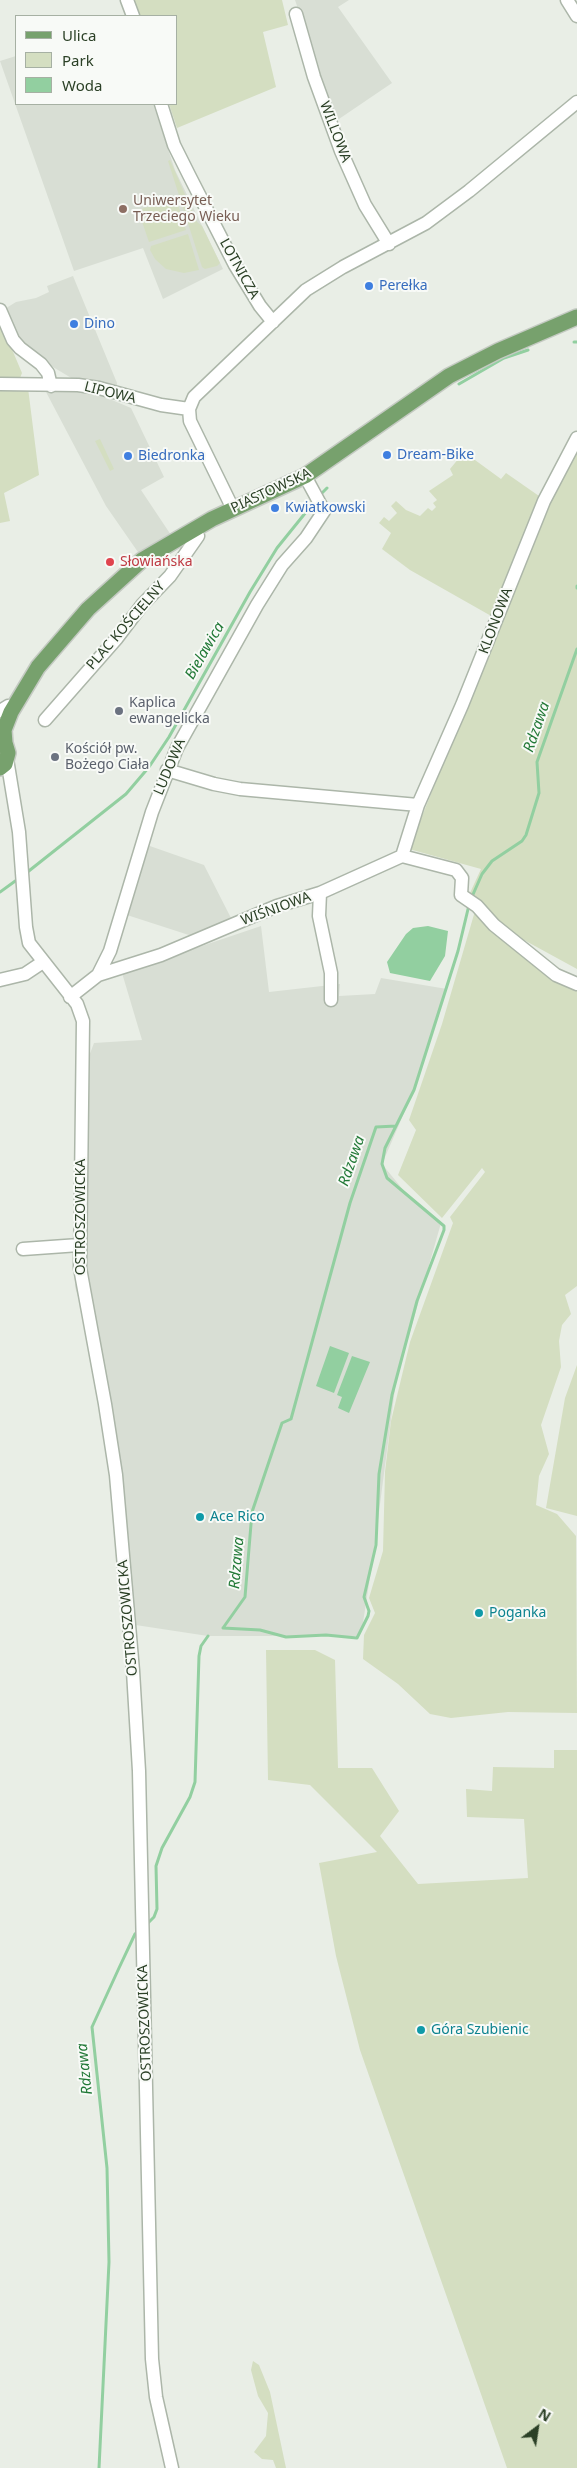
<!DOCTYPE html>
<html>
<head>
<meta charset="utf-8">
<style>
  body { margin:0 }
  #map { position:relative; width:577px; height:2468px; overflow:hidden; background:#e9eee6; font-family:"Noto Sans",sans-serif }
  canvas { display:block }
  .legend { position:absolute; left:15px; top:15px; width:162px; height:90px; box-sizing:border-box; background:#f8faf7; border:1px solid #a6b0a3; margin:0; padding:6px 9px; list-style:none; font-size:15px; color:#2b4026 }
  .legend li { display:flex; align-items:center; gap:10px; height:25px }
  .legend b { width:25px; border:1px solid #a6b0a3 }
  .north { position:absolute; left:512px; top:2403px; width:50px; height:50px; -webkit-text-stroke:4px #f8faf7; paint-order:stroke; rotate:31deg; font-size:14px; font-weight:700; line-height:20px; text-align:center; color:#2b4026 }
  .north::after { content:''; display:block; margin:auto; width:18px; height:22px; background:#2b4026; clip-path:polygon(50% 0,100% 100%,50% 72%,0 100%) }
</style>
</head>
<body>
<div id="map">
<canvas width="577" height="2468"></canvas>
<ul class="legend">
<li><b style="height:6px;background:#77a16d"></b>Ulica</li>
<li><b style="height:14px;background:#d4dec1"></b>Park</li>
<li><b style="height:14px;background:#92cfa0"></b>Woda</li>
</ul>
<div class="north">N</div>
</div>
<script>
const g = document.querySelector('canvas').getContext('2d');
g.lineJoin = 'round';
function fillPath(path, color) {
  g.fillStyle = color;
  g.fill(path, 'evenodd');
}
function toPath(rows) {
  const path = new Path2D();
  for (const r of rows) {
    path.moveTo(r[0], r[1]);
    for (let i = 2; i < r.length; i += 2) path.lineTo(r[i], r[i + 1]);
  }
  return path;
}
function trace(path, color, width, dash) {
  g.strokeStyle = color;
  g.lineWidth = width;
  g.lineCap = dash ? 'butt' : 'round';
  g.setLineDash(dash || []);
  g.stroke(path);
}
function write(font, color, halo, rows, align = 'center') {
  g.font = font + ' "Noto Sans",sans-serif';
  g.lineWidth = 4;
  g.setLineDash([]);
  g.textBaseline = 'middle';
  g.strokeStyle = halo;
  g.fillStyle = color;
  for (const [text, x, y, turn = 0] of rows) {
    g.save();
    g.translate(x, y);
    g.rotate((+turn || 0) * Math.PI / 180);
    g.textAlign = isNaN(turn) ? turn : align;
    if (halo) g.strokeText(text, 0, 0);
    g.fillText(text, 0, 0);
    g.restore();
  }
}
const built = toPath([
  [295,0,349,0,338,7,392,83,336,121],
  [16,56,16,104,153,104,175,170,223,269,163,299,143,248,74,271,0,61],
  [73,276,117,383,117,389,73,379,23,349,3,310,16,302,36,298,49,292,47,286],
  [76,391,100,395,131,408,164,477,141,490,171,535,140,555,106,506,46,392],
  [147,845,204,865,231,918,195,937,127,915],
  [261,926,269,992,340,984,339,996,375,994,381,978,447,989,414,1090,382,1164,409,1197,441,1223,396,1381,373,1558,362,1629,359,1636,208,1636,129,1624,95,1353,75,1287,82,1162,83,1072,94,1043,142,1040,122,973]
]);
const green = toPath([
  [133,0,282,0,288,25,263,32,276,87,177,128,169,104,176,104,176,16,139,16],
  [170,160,197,222,202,226,220,263,217,266,205,269,202,267,168,161],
  [176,198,186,230,149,242,138,210],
  [188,234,199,270,184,273,166,269,155,259,150,250,151,246],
  [0,321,22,373,20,378,0,380],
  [28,388,39,475,4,493,10,521,0,523,0,389],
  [577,438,577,969,513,934,484,905,471,898,470,893,481,869,409,849,450,746,446,744],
  [100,439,114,469,110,471,95,441],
  [464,452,501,479,506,473,539,496,493,617,410,570,382,549,391,533,379,523,384,517,389,521,397,513,391,506,396,501,406,510,420,516,428,508,432,511,436,507,433,503,437,500,429,491,453,475,450,469],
  [475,911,577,983,577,1286,565,1295,571,1314,562,1325,559,1341,561,1367,541,1425,549,1454,539,1476,536,1505,557,1514,576,1536,577,1713,508,1712,451,1718,430,1714,398,1684,363,1659,364,1635,375,1613,369,1598,383,1551,385,1472,391,1421,410,1342,453,1223,450,1217,485,1172,482,1168,442,1218,398,1175,416,1130,409,1120,442,1024],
  [577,1365,577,1516,546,1508,565,1398],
  [266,1650,315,1650,335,1660,338,1768,372,1768,399,1811,380,1836,418,1884,528,1878,524,1819,467,1817,466,1789,492,1791,493,1767,554,1768,554,1750,577,1750,577,2468,507,2468,360,2050,336,1956,319,1863,377,1852,310,1785,268,1780],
  [253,2361,259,2365,270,2392,286,2468,276,2468,273,2460,262,2459,254,2452,266,2436,268,2413,258,2396,251,2370]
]);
const water = toPath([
  [428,926,448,931,445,956,430,981,390,973,387,962,406,934,413,928],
  [330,1346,349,1353,334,1393,316,1386],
  [352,1356,370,1362,349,1413,338,1408,342,1397,337,1395]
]);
const stream = toPath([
  [574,342,577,342],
  [459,384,504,358,528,350],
  [319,496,327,488],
  [577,586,577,588],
  [25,874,126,794,149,767,169,737,250,592,277,548,315,501],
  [0,892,18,879],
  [471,899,482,874,492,861,522,841,526,835,539,793,537,762,577,649],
  [223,1628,260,1630,286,1637,326,1635,357,1638,368,1616,369,1611,364,1597,376,1545,379,1474,392,1395,417,1301,444,1230,444,1226,387,1178,382,1164,385,1148,414,1090,458,951,469,905],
  [223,1628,245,1597,252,1512,282,1423,291,1419,350,1203,376,1127,396,1126],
  [145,1926,154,1917,157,1909,156,1866,162,1848,190,1797,195,1782,199,1656,201,1646,208,1636],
  [99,2468,109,2262,107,2168,92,2027,119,1968,135,1934,139,1931]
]);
const minor = toPath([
  [127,0,133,16],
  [567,0,577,16],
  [296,14,314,77,341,151,365,205,389,244],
  [161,104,174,145,189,175,235,265,260,306,273,322],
  [0,310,13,340,20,348,41,364,48,373,51,386],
  [0,384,78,385,99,388,161,405,189,409],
  [233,509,190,421,189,409,194,397,306,290,343,267,426,223,469,191,577,102],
  [0,711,8,706],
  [45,720,117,638,142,605,170,576,198,536,195,528],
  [7,759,19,832,26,927,29,943,77,1004,83,1021,80,1268,105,1404,116,1475,133,1671,139,1771,152,2359,156,2397,172,2468],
  [167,770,214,784,240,789,418,805],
  [402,856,418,805,462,705,544,501,577,438],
  [320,893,319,916,331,973,331,1000],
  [98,975,110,951,152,812,177,748,257,605,282,565,306,538,324,511,305,476],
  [0,980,25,974,43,962],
  [70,997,98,975,161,955,277,906,320,893,402,856,456,870,462,878,461,895,477,906,494,925,556,975,577,984],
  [23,1249,79,1245]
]);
const major = toPath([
  [0,738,5,743,8,753,5,764,0,768],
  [5,743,4,730,11,712,38,667,88,609,142,560,212,519,305,476,449,376,498,351,577,317]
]);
const markers = [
  [123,209,5,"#8d6e63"],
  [369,286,5,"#3f7fe0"],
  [74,324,5,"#3f7fe0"],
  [387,455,5,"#3f7fe0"],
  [128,456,5,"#3f7fe0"],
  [275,508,5,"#3f7fe0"],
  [110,562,5,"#e0444e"],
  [119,711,5,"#6b7280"],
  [55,757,5,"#6b7280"],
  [200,1517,5,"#0f9aa8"],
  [479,1613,5,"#0f9aa8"],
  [421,2030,5,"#0f9aa8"]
];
const streetNames = [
  ["WILLOWA",335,132,69],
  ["LOTNICZA",239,269,61],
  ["LIPOWA",110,393,14],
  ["PIASTOWSKA",271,491,-25],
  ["KLONOWA",496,621,-69],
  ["PLAC KOŚCIELNY",126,626,-49],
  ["LUDOWA",170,767,-67],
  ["WIŚNIOWA",276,909,-20],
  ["OSTROSZOWICKA",81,1217,-90],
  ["OSTROSZOWICKA",128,1618,-95],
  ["OSTROSZOWICKA",145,2023,-92]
];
const educationNames = [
  ["Uniwersytet",133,201],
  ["Trzeciego Wieku",133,217]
];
const shopNames = [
  ["Perełka",379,286],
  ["Dino",84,324],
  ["Dream-Bike",397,455],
  ["Biedronka",138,456],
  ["Kwiatkowski",285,508]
];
const healthNames = [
  ["Słowiańska",120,562]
];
const worshipNames = [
  ["Kaplica",129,703],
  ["ewangelicka",129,719],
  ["Kościół pw.",65,749],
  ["Bożego Ciała",65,765]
];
const cultureNames = [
  ["Ace Rico",210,1517],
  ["Poganka",489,1613],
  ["Góra Szubienic",431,2030]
];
const waterNames = [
  ["Bielawica",205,651,-60],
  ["Rdzawa",537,727,-71],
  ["Rdzawa",352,1161,-71],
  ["Rdzawa",237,1563,-85],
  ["Rdzawa",85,2069,-96]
];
fillPath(built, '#d8ded4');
fillPath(green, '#d4dec1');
fillPath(water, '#92cfa0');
trace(stream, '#92cfa0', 3);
trace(minor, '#acb6a9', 15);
trace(major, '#c4cac2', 18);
trace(minor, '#fff', 12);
trace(major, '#77a16d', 15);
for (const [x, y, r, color] of markers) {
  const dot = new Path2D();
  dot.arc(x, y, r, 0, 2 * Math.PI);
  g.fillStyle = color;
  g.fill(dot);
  trace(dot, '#f8faf7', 2);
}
write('14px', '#2b4026', '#f8faf7', streetNames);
write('14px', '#785e54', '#f8faf7', educationNames, 'left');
write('14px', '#366cbe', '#f8faf7', shopNames, 'left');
write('14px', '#be3a42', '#f8faf7', healthNames, 'left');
write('14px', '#5b616d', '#f8faf7', worshipNames, 'left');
write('14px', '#0d838f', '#f8faf7', cultureNames, 'left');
write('italic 15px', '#227937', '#f8faf7', waterNames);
</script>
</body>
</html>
